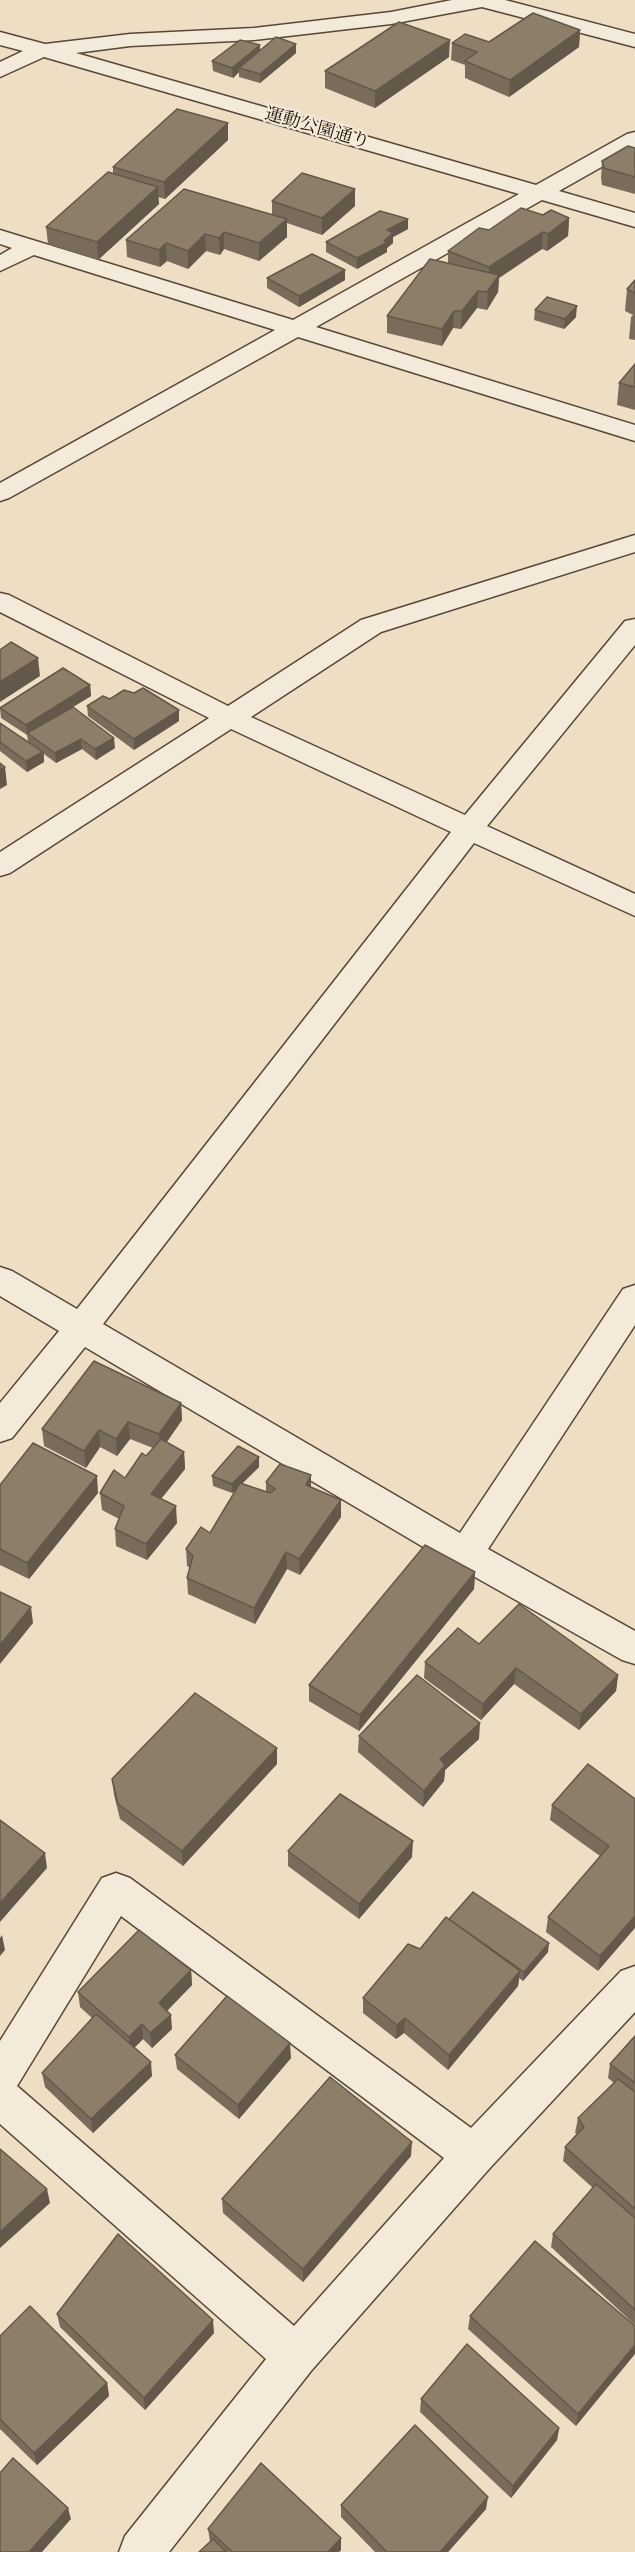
<!DOCTYPE html>
<html>
<head>
<meta charset="utf-8">
<style>
  body { margin:0 }
  canvas { display:block; background:#eddec4 }
</style>
</head>
<body>
<canvas width="635" height="2552"></canvas>
<script>
const g = document.querySelector('canvas').getContext('2d');
g.lineJoin = 'round';
function toPath(rows) {
  const path = new Path2D();
  for (const r of rows) {
    path.moveTo(r[0], r[1]);
    for (let i = 2; i < r.length; i += 2) path.lineTo(r[i], r[i + 1]);
  }
  return path;
}
function trace(path, color, width, dash) {
  g.strokeStyle = color;
  g.lineWidth = width;
  g.lineCap = dash ? 'butt' : 'round';
  g.setLineDash(dash || []);
  g.stroke(path);
}
function fillPath(path, color) {
  g.fillStyle = color;
  g.fill(path, 'evenodd');
}
function write(font, color, halo, rows, align = 'center') {
  g.font = font + ' Cardo,"Noto Serif JP",serif';
  g.lineWidth = 4.5;
  g.setLineDash([]);
  g.textBaseline = 'middle';
  g.strokeStyle = halo;
  g.fillStyle = color;
  for (const [text, x, y, turn = 0] of rows) {
    g.save();
    g.translate(x, y);
    g.rotate((+turn || 0) * Math.PI / 180);
    g.textAlign = isNaN(turn) ? turn : align;
    if (halo) g.strokeText(text, 0, 0);
    g.fillText(text, 0, 0);
    g.restore();
  }
}
const minor = toPath([
  [452,0,505,0,635,34,635,47,482,7,391,24,254,40,130,46,76,53,536,185,627,134,635,132,635,148,559,191,635,213,635,227,542,200,316,327,635,425,635,441,298,337,9,498,0,501,0,483,275,330,34,255,0,271,0,255,12,248,0,244,0,230,293,320,519,194,44,57,0,77,0,62,23,51,0,45,0,32,45,44,130,34,254,28,391,12,452,0],
  [635,535,635,552,381,632,251,717,465,815,625,621,635,619,635,645,487,826,635,894,635,916,474,843,103,1324,460,1533,623,1289,635,1285,635,1325,488,1549,635,1631,635,1664,622,1660,452,1564,85,1347,12,1438,0,1442,0,1403,59,1331,0,1296,0,1267,12,1271,77,1309,451,832,231,729,10,873,0,876,0,852,209,718,0,612,0,593,9,595,228,706,361,620,635,535],
  [116,1873,130,1878,471,2128,621,1971,635,1966,635,2012,489,2169,311,2371,169,2552,119,2552,125,2536,266,2359,0,2124,0,2041,102,1878,116,1873],
  [121,1916,444,2158,294,2326,17,2086,121,1916]
]);
const wall = toPath([
  [580,30,579,47,509,97,465,78,465,65,451,60,452,43,489,42],
  [296,44,296,53,260,83,239,77,239,72,233,78,213,71,212,61,260,45,260,50],
  [449,57,375,108,325,88,325,71],
  [228,140,165,199,158,197,159,204,98,260,48,244,46,227,113,173,113,167],
  [635,148,635,194,602,185,601,178,602,161],
  [355,189,355,206,322,235,287,223,287,237,259,261,224,249,220,255,206,251,188,269,167,261,160,267,127,257,126,240,272,215,272,201],
  [543,215,569,218,568,236,547,251,542,249,499,278,498,292,487,310,477,308,461,329,453,328,442,346,387,333,387,316,448,263,448,251,489,230],
  [408,229,393,237,393,243,387,248,387,252,357,269,326,252,326,242],
  [267,278,345,280,299,307,267,288],
  [635,280,635,340,629,339,631,317,633,315,625,311,627,289],
  [535,310,576,317,564,329,534,320],
  [635,364,635,410,617,405,619,383],
  [90,685,91,696,66,711,115,748,96,760,82,749,56,763,44,754,44,762,27,772,0,751,0,723,28,741,27,735,1,718,0,708],
  [87,706,179,710,179,721,134,750,88,716],
  [181,1403,182,1420,167,1442,184,1452,185,1469,161,1499,177,1523,147,1560,116,1546,115,1529,119,1519,102,1510,100,1493,125,1478,153,1448,130,1439,117,1456,100,1447,86,1468,44,1446,42,1429],
  [259,1467,242,1484,266,1492,266,1482,311,1487,341,1517,300,1575,287,1569,255,1624,188,1594,187,1578,190,1568,187,1566,186,1549,210,1533,235,1491,232,1493,213,1486,212,1476],
  [0,1485,98,1493,29,1579,0,1565],
  [475,1572,474,1589,359,1731,309,1701,309,1685],
  [479,1644,618,1675,616,1691,579,1730,514,1684,481,1720,424,1678,425,1662],
  [359,1736,479,1739,445,1770,444,1781,423,1807,358,1752],
  [277,1748,277,1764,183,1866,120,1819,114,1795,112,1779],
  [635,1799,598,1971,546,1932,548,1917,600,1856,550,1820,552,1805],
  [288,1851,412,1857,359,1919,288,1866],
  [449,1919,548,1952,523,1981,519,1978,518,1986,448,2070,404,2033,396,2039,363,2013,363,1998,420,1949],
  [191,1970,192,1985,167,2011,172,2029,152,2048,143,2039,134,2048,152,2076,93,2133,45,2087,42,2073,92,2018,80,2007,78,1992],
  [635,2036,635,2325,551,2247,553,2234,593,2188,563,2161,565,2147,577,2134,575,2133,578,2118,614,2083,608,2078,610,2064],
  [175,2055,291,2058,239,2119,177,2069],
  [411,2156,303,2282,223,2213,222,2199],
  [57,2314,214,2333,145,2410,60,2327],
  [470,2316,635,2326,576,2426,468,2329],
  [0,2336,107,2383,109,2396,37,2465,0,2429],
  [421,2399,559,2428,557,2440,511,2498,420,2412],
  [341,2505,486,2509,448,2552,375,2552,341,2517],
  [208,2529,341,2550,339,2552,199,2552,210,2542]
]);
const shadedWall = toPath([
  [580,30,579,47,509,97,510,80],
  [450,40,449,57,375,108,375,91],
  [296,44,296,53,260,83,260,74],
  [260,45,260,55,239,68,239,72,233,78,232,68],
  [228,123,228,140,165,199,164,182],
  [158,187,159,204,98,260,97,242],
  [355,189,355,206,322,235,322,218],
  [569,218,568,236,547,251,548,234],
  [287,219,287,237,259,261,259,243],
  [408,219,408,229,393,237,393,243,387,248,387,252,357,269,357,258,387,230],
  [224,232,224,249,220,255,219,238],
  [543,232,542,249,499,278,498,292,487,310,489,267],
  [205,234,206,251,188,269,188,251],
  [166,243,167,261,160,267,159,250],
  [345,270,345,280,299,307,299,296],
  [478,291,477,308,461,329,462,311],
  [577,306,576,317,564,329,565,319],
  [454,311,453,328,442,346,442,329],
  [38,658,40,676,0,702,0,682],
  [90,685,91,696,29,734,27,733,26,725],
  [179,710,179,721,134,750,134,739],
  [114,738,115,748,96,760,95,749],
  [81,739,82,749,56,763,55,753],
  [43,752,44,762,27,772,26,761],
  [5,767,7,785,0,789,0,770],
  [181,1403,182,1420,160,1451,159,1434],
  [128,1422,130,1439,117,1456,116,1439],
  [99,1430,100,1447,86,1468,84,1451],
  [184,1452,185,1469,152,1510,151,1494],
  [259,1457,259,1467,232,1493,232,1484],
  [311,1475,311,1492,306,1485],
  [97,1476,98,1493,29,1579,27,1563],
  [341,1500,341,1517,300,1575,299,1559],
  [176,1506,177,1523,147,1560,146,1544],
  [286,1552,287,1569,255,1624,254,1608],
  [475,1572,474,1589,359,1731,360,1715],
  [31,1607,33,1623,0,1664,0,1645],
  [516,1668,514,1684,481,1720,483,1704],
  [618,1675,616,1691,579,1730,581,1714],
  [480,1723,479,1739,445,1770,444,1781,423,1807,424,1791,440,1759],
  [277,1748,277,1764,183,1866,182,1851],
  [413,1841,412,1857,359,1919,359,1904],
  [45,1853,47,1868,0,1922,0,1903],
  [635,1916,635,1928,598,1971,600,1956],
  [2,1935,5,1950,0,1956,0,1938],
  [549,1943,548,1952,523,1981,524,1972],
  [191,1970,192,1985,160,2018,159,2003],
  [520,1971,518,1986,448,2070,449,2055],
  [171,2015,172,2029,152,2048,150,2033],
  [405,2018,404,2033,396,2039,397,2025],
  [142,2024,143,2039,131,2051,129,2037],
  [290,2043,291,2058,239,2119,238,2105],
  [151,2062,152,2076,93,2133,91,2119],
  [412,2142,411,2156,303,2282,303,2269],
  [47,2189,50,2203,0,2248,0,2232],
  [213,2320,214,2333,145,2410,144,2398],
  [635,2345,635,2354,576,2426,578,2414],
  [107,2383,109,2396,37,2465,34,2453],
  [559,2428,557,2440,511,2498,513,2486],
  [488,2497,486,2509,448,2552,440,2552],
  [68,2508,71,2519,42,2552,29,2552],
  [341,2538,341,2550,339,2552,328,2552]
]);
const building = toPath([
  [533,13,580,30,510,80,465,61,477,52,452,43,465,34,489,42,533,13],
  [399,22,450,40,375,91,325,71,399,22],
  [276,37,296,44,260,74,239,68,276,37],
  [240,40,260,45,232,68,212,61,240,40],
  [177,109,228,123,164,182,113,167,177,109],
  [628,146,635,148,635,177,604,168,602,161,628,146],
  [108,172,158,187,97,242,46,227,108,172],
  [302,173,355,189,322,218,272,201,302,173],
  [184,189,287,219,259,243,224,232,219,238,205,234,188,251,166,243,159,250,126,240,184,189],
  [521,208,543,215,551,210,569,218,548,234,543,232,489,267,448,251,479,228,489,230,521,208],
  [380,211,408,219,387,230,393,233,384,241,388,242,357,258,326,242,380,211],
  [312,254,345,270,299,296,267,278,312,254],
  [430,259,499,275,487,292,478,291,462,311,454,311,442,329,387,316,430,259],
  [635,280,635,293,627,289,635,280],
  [547,297,577,306,565,319,535,310,547,297],
  [635,364,635,387,619,383,635,364],
  [11,642,38,658,0,682,0,650,11,642],
  [63,668,90,685,26,725,0,708,63,668],
  [143,688,179,710,134,739,87,706,103,696,110,699,124,690,134,693,143,688],
  [73,707,114,738,95,749,81,739,55,753,27,733,73,707],
  [0,723,43,752,26,761,0,742,0,723],
  [0,763,5,767,0,770,0,763],
  [94,1361,181,1403,159,1434,128,1422,116,1439,99,1430,84,1451,42,1429,94,1361],
  [161,1439,184,1452,151,1494,176,1506,146,1544,115,1529,124,1506,100,1493,114,1470,125,1478,142,1453,146,1456,161,1439],
  [33,1443,97,1476,27,1563,0,1549,0,1485,33,1443],
  [238,1446,259,1457,232,1484,212,1476,238,1446],
  [280,1464,311,1475,306,1485,341,1500,299,1559,286,1552,254,1608,187,1578,193,1556,186,1549,201,1527,210,1533,240,1483,270,1493,275,1489,266,1482,280,1464],
  [425,1545,475,1572,360,1715,309,1685,425,1545],
  [0,1592,31,1607,0,1645,0,1592],
  [519,1604,618,1675,581,1714,516,1668,483,1704,425,1662,458,1628,479,1644,519,1604],
  [417,1675,480,1723,440,1759,445,1765,424,1791,359,1736,417,1675],
  [195,1693,277,1748,182,1851,118,1804,112,1779,195,1693],
  [588,1764,635,1799,635,1916,600,1956,548,1917,609,1846,552,1805,588,1764],
  [340,1794,413,1841,359,1904,288,1851,340,1794],
  [0,1820,45,1853,0,1903,0,1820],
  [473,1892,549,1943,524,1972,449,1919,473,1892],
  [446,1917,520,1971,449,2055,405,2018,397,2025,363,1998,408,1944,420,1949,446,1917],
  [139,1930,191,1970,159,2003,171,2015,150,2033,142,2024,129,2037,78,1992,139,1930],
  [227,1996,290,2043,238,2105,175,2055,227,1996],
  [96,2014,151,2062,91,2119,42,2073,96,2014],
  [635,2036,635,2083,610,2064,635,2036],
  [330,2077,412,2142,303,2269,222,2199,330,2077],
  [618,2079,635,2092,635,2209,565,2147,584,2127,578,2118,618,2079],
  [0,2149,47,2189,0,2232,0,2149],
  [596,2184,635,2218,635,2310,553,2234,596,2184],
  [118,2234,213,2320,144,2398,57,2314,118,2234],
  [535,2241,635,2326,635,2345,578,2414,470,2316,535,2241],
  [30,2306,107,2383,34,2453,0,2419,0,2336,30,2306],
  [467,2344,559,2428,513,2486,421,2399,467,2344],
  [415,2425,488,2497,440,2552,387,2552,341,2505,415,2425],
  [13,2458,68,2508,29,2552,0,2552,0,2473,13,2458],
  [261,2463,341,2538,328,2552,232,2552,208,2529,261,2463],
  [213,2539,226,2552,199,2552,213,2539]
]);
const farStreetnames = [
  ["運動公園通り",317,129,16]
];
trace(minor, '#584737', 3);
fillPath(minor, '#f3ead9');
fillPath(wall, '#796c5b');
fillPath(shadedWall, '#63584a');
fillPath(building, '#8d7e6a');
trace(building, '#63584a', 1.5);
write('18px', '#261508', '#f3ead9', farStreetnames);
</script>
</body>
</html>
